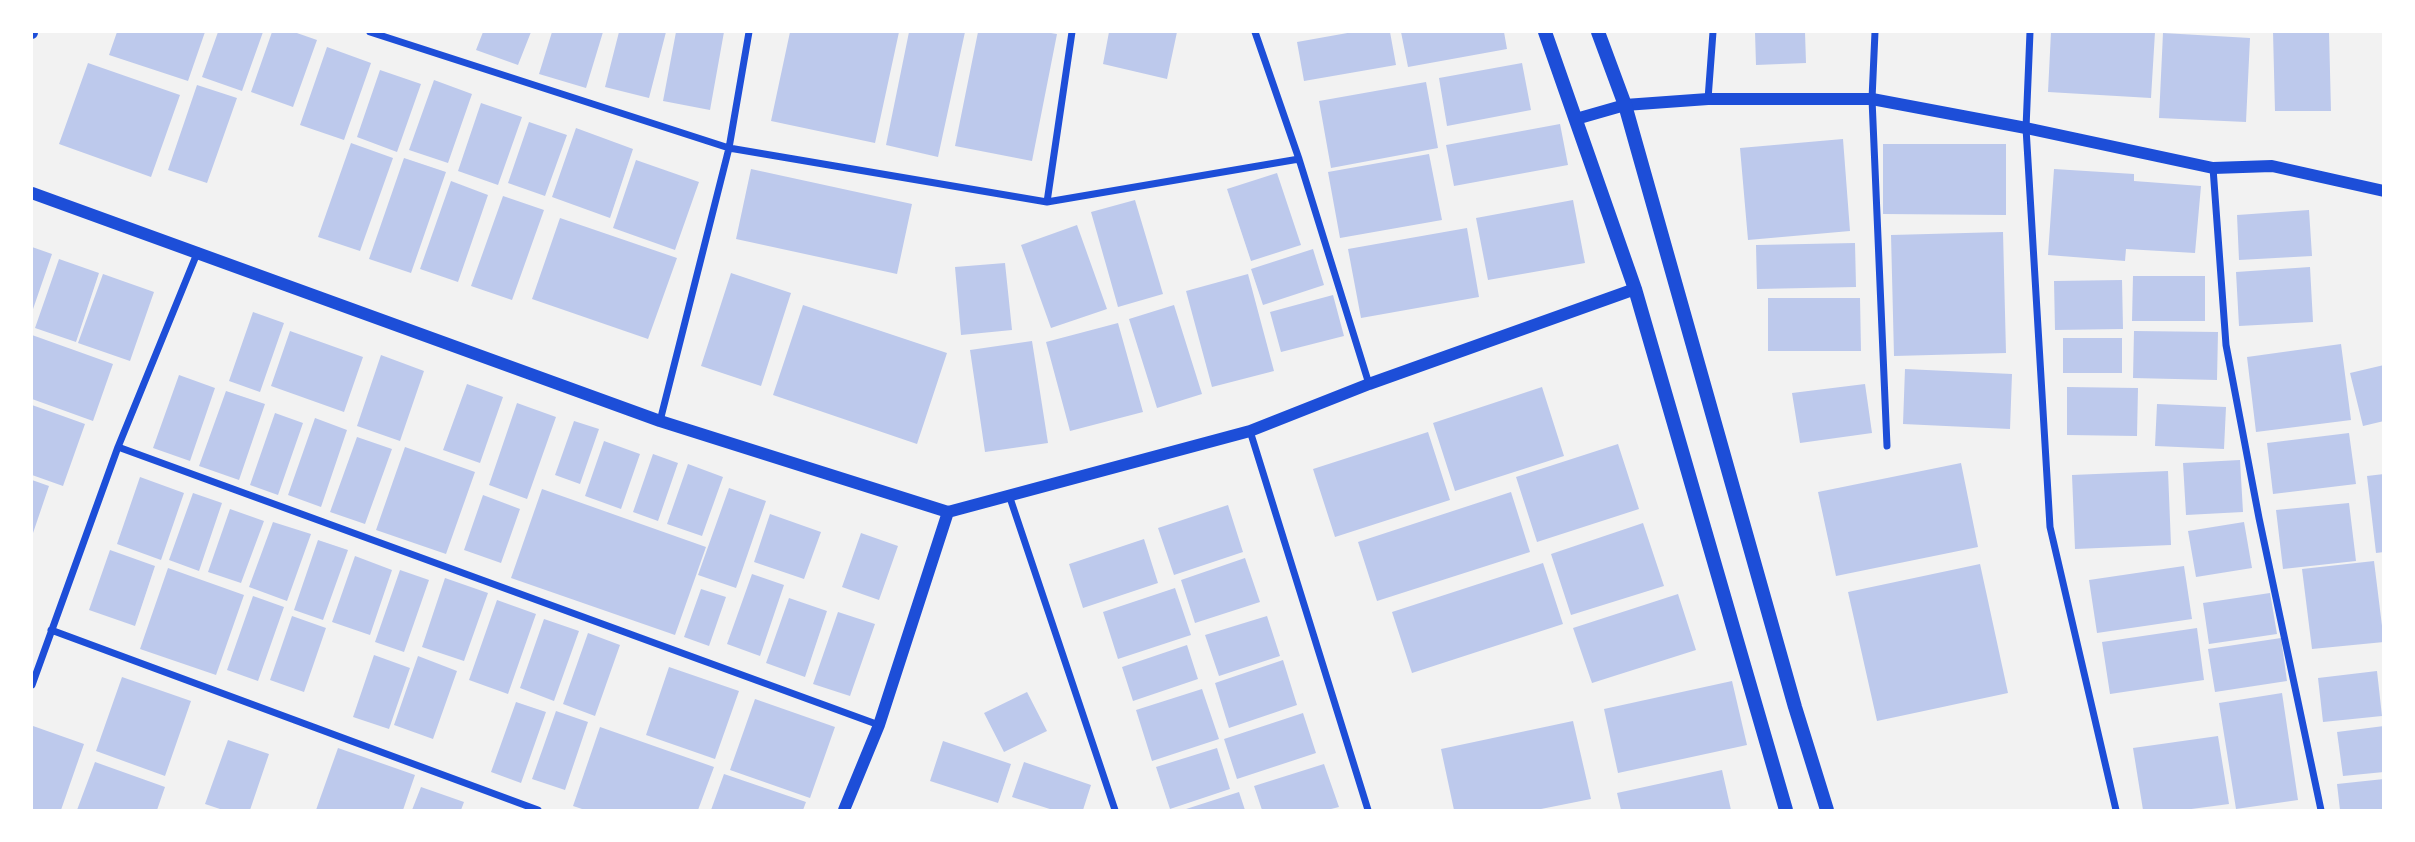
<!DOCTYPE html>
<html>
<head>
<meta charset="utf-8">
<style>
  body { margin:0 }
  #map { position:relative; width:2415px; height:842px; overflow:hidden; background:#f2f2f2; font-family:"Open Sans",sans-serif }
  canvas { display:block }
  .frame { position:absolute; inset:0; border:33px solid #fff; pointer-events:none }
</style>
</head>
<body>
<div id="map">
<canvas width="2415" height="842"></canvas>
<div class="frame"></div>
</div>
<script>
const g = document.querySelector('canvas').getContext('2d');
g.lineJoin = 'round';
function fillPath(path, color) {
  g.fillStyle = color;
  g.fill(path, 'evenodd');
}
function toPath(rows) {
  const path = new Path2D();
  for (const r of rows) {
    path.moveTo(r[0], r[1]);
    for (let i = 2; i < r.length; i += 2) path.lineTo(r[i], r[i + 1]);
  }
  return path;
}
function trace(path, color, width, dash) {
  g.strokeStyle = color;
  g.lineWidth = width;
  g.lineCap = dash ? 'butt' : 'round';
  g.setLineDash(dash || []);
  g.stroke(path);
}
const building = toPath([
  [117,32,205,32,188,81,109,55],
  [218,32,263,32,242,91,202,77],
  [272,32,294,32,317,40,293,107,251,92],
  [483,32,531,32,518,65,476,50],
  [552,32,603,32,586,88,539,74],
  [619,32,666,32,649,98,605,87],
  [676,32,724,32,710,110,663,101],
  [790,32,899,32,875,143,771,121],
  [909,32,965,32,938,157,886,145],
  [978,32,1045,32,1057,34,1032,161,955,146],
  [1109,32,1177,32,1167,79,1103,64],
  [1353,32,1390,32,1396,65,1304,81,1297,42],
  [1401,32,1504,32,1507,49,1408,67],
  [1755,32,1805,32,1806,63,1756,65],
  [2051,32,2155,32,2151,98,2048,92],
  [2273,32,2329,32,2331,111,2275,111],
  [2163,33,2250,38,2246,122,2159,118],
  [327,47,371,63,344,140,300,125],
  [88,63,180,95,151,177,59,144],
  [1522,63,1531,110,1447,126,1439,78],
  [380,70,421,84,397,152,357,137],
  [434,80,472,94,448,163,409,150],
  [1426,82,1438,148,1331,168,1319,101],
  [197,85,237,98,207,183,168,170],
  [481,103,522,117,498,185,458,171],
  [529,122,567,135,545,196,508,183],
  [1560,124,1568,165,1454,186,1446,145],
  [576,128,633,149,610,218,552,197],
  [1843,139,1850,231,1748,240,1740,148],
  [351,143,393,158,360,251,318,237],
  [1883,144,2006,144,2006,215,1883,214],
  [1429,154,1442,220,1340,238,1328,172],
  [404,158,446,172,411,273,369,259],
  [636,160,699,182,675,250,613,228],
  [751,169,912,204,897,274,736,239],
  [2054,169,2134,174,2134,181,2201,186,2195,253,2126,249,2125,261,2048,255],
  [1277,173,1301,245,1251,261,1227,189],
  [451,181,488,195,458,282,420,269],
  [503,196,544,210,512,300,471,286],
  [1135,200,1163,294,1118,307,1091,212],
  [1573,200,1585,263,1488,280,1476,218],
  [2309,210,2312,256,2239,260,2237,215],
  [560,218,677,258,648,339,532,299],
  [1077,225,1107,309,1051,328,1021,245],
  [1467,228,1479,297,1361,318,1348,249],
  [2003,232,2006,353,1894,356,1891,235],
  [1855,243,1856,287,1757,289,1756,245],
  [32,247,52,254,32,312],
  [1313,249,1324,285,1263,305,1251,269],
  [59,259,99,273,76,342,35,328],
  [1005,263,1012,330,961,335,955,267],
  [2310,267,2313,322,2239,326,2236,272],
  [731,273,791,293,761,386,701,366],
  [103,274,154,292,130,361,78,343],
  [1248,274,1274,371,1212,387,1186,291],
  [2133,276,2205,276,2205,321,2132,321],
  [2122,280,2123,329,2055,330,2054,281],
  [1333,295,1344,336,1281,352,1270,312],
  [1768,298,1860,298,1861,351,1768,351],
  [803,305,947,353,917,444,773,395],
  [1174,305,1202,394,1157,408,1129,319],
  [253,312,284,323,260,392,229,381],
  [1118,323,1143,412,1070,431,1046,342],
  [290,331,363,357,344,412,271,386],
  [2134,331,2218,332,2217,380,2133,378],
  [32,335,113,364,93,421,32,399],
  [2063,338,2122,338,2122,373,2063,373],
  [1032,341,1048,443,985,452,970,350],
  [2341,344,2351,420,2256,432,2247,357],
  [381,355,424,371,400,441,357,426],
  [2384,365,2384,421,2363,426,2350,373],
  [1905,369,2012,374,2010,429,1903,424],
  [179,375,215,388,190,461,153,448],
  [467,384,503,397,480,463,443,450],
  [1865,384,1872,433,1800,443,1792,393],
  [1542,387,1564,456,1455,491,1433,423],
  [2067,387,2138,388,2137,436,2067,435],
  [226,391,265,404,239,480,199,466],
  [517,403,556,417,527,499,489,485],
  [2157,404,2226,407,2224,449,2155,446],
  [32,405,85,424,63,486,32,475],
  [275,413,303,423,278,495,250,485],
  [315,418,347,430,321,507,288,495],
  [574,421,599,429,580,484,555,475],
  [1428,432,1450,500,1335,537,1313,469],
  [2349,433,2356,484,2273,494,2267,443],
  [357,437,392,449,365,524,330,512],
  [604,441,640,454,621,509,585,496],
  [1618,444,1639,509,1537,542,1516,477],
  [405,447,475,472,446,554,376,530],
  [653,454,678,463,658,521,633,512],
  [2240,460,2243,512,2186,515,2183,463],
  [1961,463,1978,547,1836,576,1818,492],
  [688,464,723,477,702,536,667,524],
  [2168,471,2171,545,2075,549,2072,475],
  [2384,474,2384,552,2376,553,2367,476],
  [140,477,184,493,161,560,117,544],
  [32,480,49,486,32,536],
  [729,488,766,501,736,588,698,575],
  [542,489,706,547,675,635,511,578],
  [1511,492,1530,552,1377,601,1358,542],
  [193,493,222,503,199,571,169,560],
  [483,495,520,509,501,563,464,550],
  [2349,503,2356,561,2283,569,2276,510],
  [1228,505,1243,552,1174,575,1158,528],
  [230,509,264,521,241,583,208,572],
  [770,514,821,532,804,579,754,562],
  [273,522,311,534,287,601,249,587],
  [2244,522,2252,568,2196,577,2188,531],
  [1643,523,1664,586,1571,615,1551,554],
  [861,533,898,546,879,600,842,587],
  [1144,539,1158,583,1083,608,1069,564],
  [318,540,348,550,323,620,294,610],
  [110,550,155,566,135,626,89,610],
  [355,556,392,570,370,635,332,622],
  [1245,558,1260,602,1195,623,1181,580],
  [2374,561,2384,642,2312,649,2302,569],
  [1543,563,1563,624,1412,673,1392,612],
  [1980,564,2008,693,1877,721,1848,592],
  [2184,566,2192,619,2097,633,2089,580],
  [168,568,244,595,216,675,140,649],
  [400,570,429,580,404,652,375,642],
  [752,574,784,585,760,656,727,644],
  [445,578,488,593,464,661,422,647],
  [1175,588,1191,635,1118,659,1103,612],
  [701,589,726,597,709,646,684,637],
  [2270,593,2277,634,2209,644,2203,603],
  [1678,594,1696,650,1592,683,1573,628],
  [253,596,284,607,258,681,227,670],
  [789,598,827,611,805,677,766,663],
  [497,600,536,614,508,694,469,680],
  [838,612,875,624,850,696,813,684],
  [292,616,326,628,304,692,270,680],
  [1267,616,1280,656,1219,676,1205,635],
  [544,619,579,631,554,701,520,688],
  [2197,628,2204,680,2110,694,2102,642],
  [588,633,620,645,595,716,563,704],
  [2281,638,2287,681,2215,692,2208,649],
  [1187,645,1198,679,1133,701,1122,667],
  [374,655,410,668,389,729,353,717],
  [418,656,457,671,433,739,394,725],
  [1283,660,1297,705,1229,728,1215,683],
  [669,667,739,691,715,759,646,735],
  [2377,671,2382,716,2323,722,2318,678],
  [122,677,191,701,165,776,96,751],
  [1732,681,1747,745,1618,773,1604,709],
  [1202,689,1219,739,1152,761,1136,710],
  [1027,692,1047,731,1004,752,984,713],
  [2282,693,2298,800,2236,809,2219,703],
  [755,699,835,727,810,798,730,770],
  [516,702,546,712,521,783,491,772],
  [556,711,588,722,565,790,532,779],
  [1303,713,1316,753,1237,779,1224,739],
  [1573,721,1591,799,1536,810,1454,810,1441,749],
  [33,726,84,744,61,810,32,810],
  [2384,726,2384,772,2343,776,2337,732],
  [600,727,714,767,698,810,585,810,573,806],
  [2218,736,2229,804,2184,810,2143,810,2133,748],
  [228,740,269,754,250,810,223,810,205,804],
  [943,741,1011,764,998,803,930,781],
  [338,748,415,775,403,810,316,810],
  [1217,748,1230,789,1170,809,1156,767],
  [95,762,165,787,157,810,77,810],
  [1024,762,1091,785,1083,810,1053,810,1012,797],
  [1324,764,1339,807,1327,810,1262,810,1254,786],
  [1722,770,1731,810,1621,810,1617,793],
  [724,774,806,802,803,810,711,810],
  [2384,779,2384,810,2340,810,2337,784],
  [421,787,464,802,461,810,412,810],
  [1239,792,1245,810,1183,810]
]);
const minor = toPath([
  [370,32,729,148,1047,202,1299,159],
  [1255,32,1299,159,1369,384],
  [1875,32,1872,99,1887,446],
  [2030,32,2026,128,2050,527,2116,810],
  [1708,99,1713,32],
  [2213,168,2226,345,2259,518,2321,810],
  [1047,202,1072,32],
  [660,421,729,148,749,32],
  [1250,431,1368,810],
  [118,447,879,725],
  [1009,495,1115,810],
  [51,630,538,810],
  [32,685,118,447,198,251]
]);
const tertiary = toPath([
  [32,33,32,32],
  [1576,119,1625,105,1708,99,1872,99,2026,128,2213,168,2272,166,2384,191],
  [32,193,660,421,948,512,1250,431,1369,384,1635,289],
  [844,810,879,725,948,512]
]);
const secondary = toPath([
  [1545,32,1635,289,1786,810],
  [1598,32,1625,105,1795,707,1827,810]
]);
fillPath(building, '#bdc9ec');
trace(minor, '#1d4ed8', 7);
trace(tertiary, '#1d4ed8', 12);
trace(secondary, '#1d4ed8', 14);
</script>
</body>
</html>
